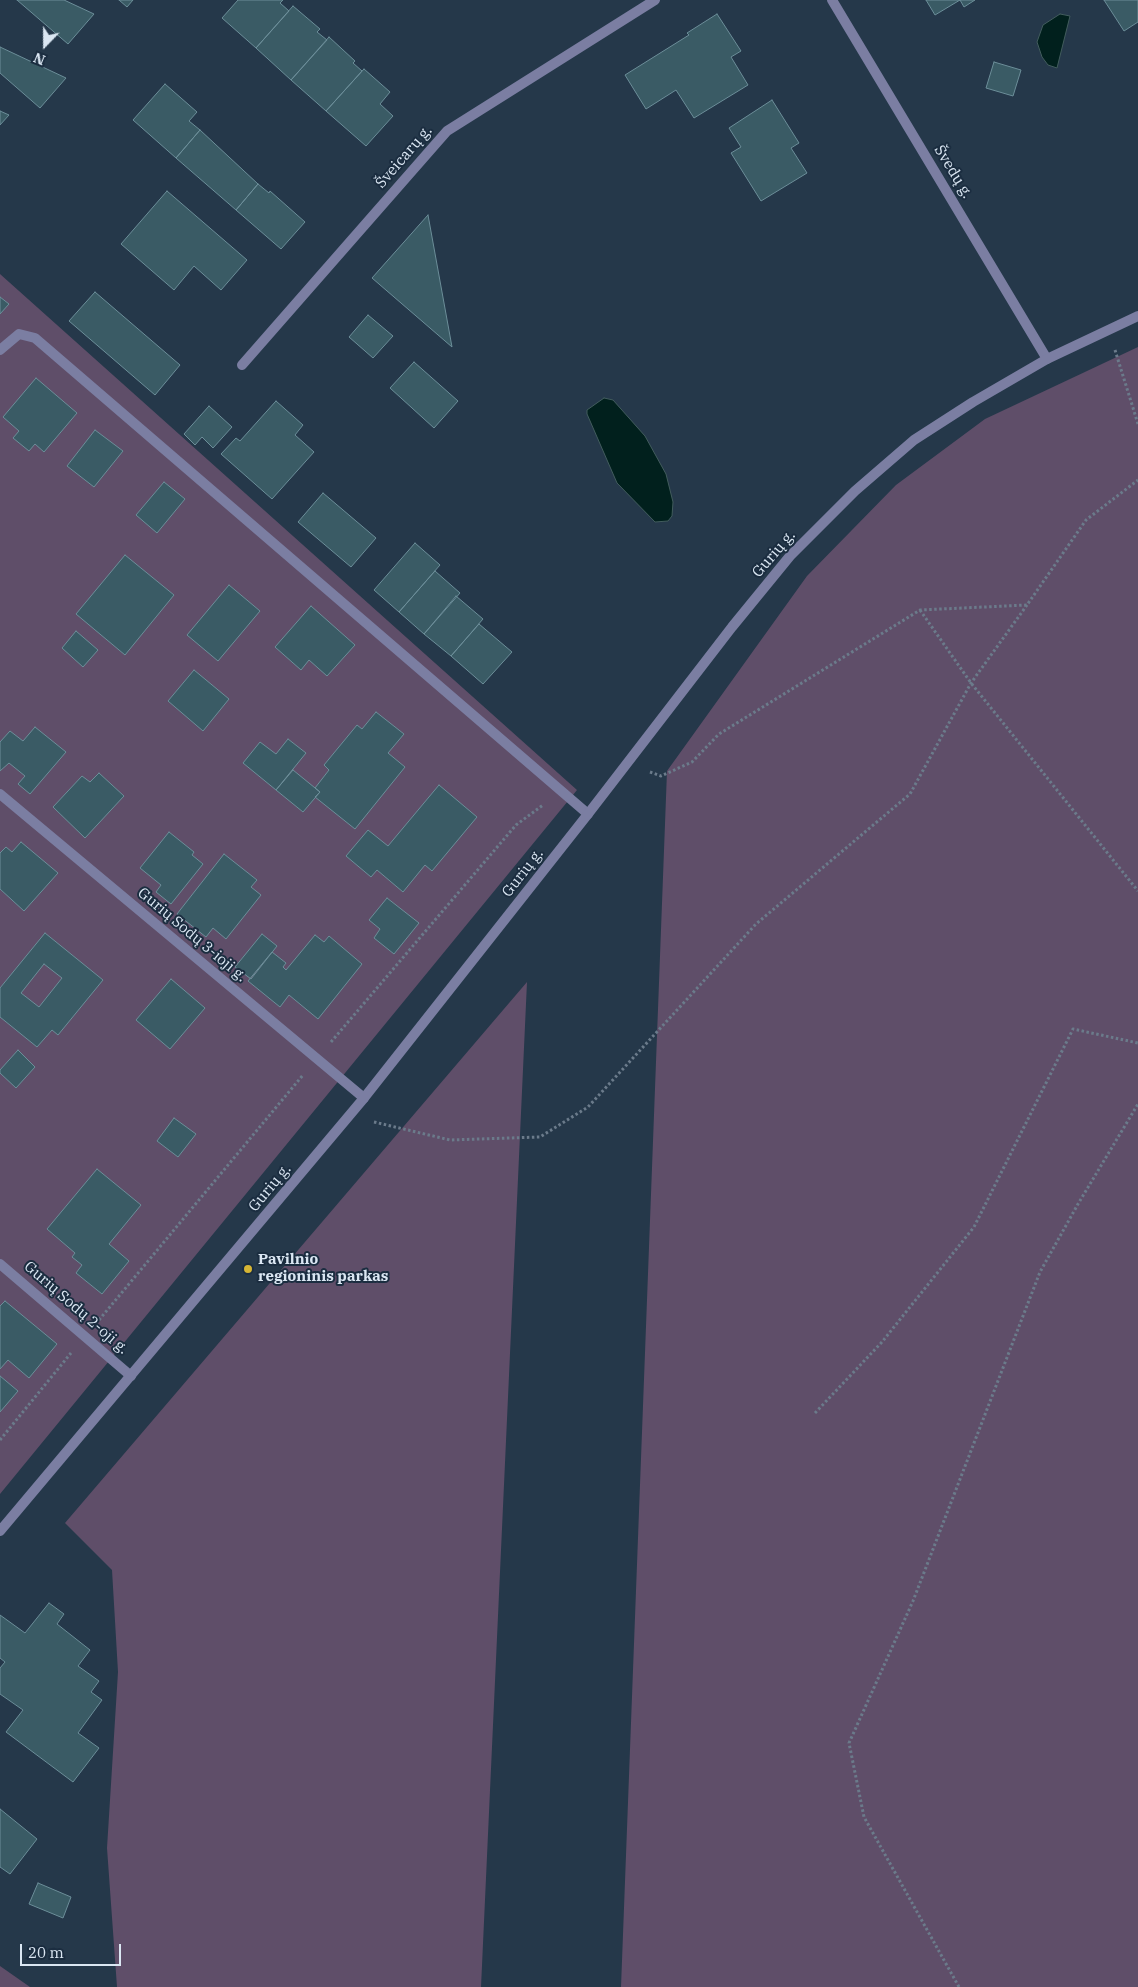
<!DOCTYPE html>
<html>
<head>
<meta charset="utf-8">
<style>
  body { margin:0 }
  #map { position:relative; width:1138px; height:1987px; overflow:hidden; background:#25384a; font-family:"IBM Plex Serif",serif }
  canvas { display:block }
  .north { position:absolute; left:20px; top:20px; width:50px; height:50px; -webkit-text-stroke:4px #1b2d40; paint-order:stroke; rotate:202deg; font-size:14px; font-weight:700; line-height:20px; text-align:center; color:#dbe7f3 }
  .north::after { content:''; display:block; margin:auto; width:18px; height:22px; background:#dbe7f3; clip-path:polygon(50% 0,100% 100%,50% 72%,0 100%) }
  .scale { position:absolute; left:20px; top:1944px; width:101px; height:22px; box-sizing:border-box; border:2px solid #dbe7f3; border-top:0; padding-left:6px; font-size:15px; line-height:18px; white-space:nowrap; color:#dbe7f3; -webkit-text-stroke:4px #1b2d40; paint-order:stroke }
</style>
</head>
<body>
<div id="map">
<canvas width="1138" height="1987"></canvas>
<div class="north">N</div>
<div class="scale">20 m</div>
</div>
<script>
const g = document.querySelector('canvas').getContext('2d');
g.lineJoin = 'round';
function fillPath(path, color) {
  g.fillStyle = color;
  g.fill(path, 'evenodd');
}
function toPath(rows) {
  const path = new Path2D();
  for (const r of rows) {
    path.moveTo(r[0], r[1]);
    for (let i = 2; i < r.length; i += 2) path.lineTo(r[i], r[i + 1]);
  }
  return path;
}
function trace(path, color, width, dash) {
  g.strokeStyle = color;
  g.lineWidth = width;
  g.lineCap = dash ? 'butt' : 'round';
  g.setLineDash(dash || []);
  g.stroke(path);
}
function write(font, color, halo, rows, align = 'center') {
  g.font = font + ' "IBM Plex Serif",serif';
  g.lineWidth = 4;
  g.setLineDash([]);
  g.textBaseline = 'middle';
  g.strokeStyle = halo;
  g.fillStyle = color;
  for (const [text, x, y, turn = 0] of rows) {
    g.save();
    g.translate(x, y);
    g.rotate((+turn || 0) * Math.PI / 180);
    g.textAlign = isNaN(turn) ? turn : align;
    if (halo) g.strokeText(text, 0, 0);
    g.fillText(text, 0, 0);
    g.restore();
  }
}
const green = toPath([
  [0,274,577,790,0,1494],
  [1138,347,1138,1987,621,1987,667,771,807,576,896,485,985,419],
  [527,982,481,1987,117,1987,107,1848,118,1672,112,1570,65,1523],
  [0,1966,30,1987,0,1987]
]);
const water = toPath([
  [1060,14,1070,16,1057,68,1048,65,1042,57,1037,42,1043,25,1060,14],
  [604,398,613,400,645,436,666,474,673,502,672,516,668,521,655,522,617,483,587,414,587,410,604,398]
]);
const building = toPath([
  [17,0,64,0,94,14,68,44,17,0],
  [119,0,133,0,127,7,119,0],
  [238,0,283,0,280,3,289,11,256,48,222,18,238,0],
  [926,0,975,0,964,7,960,0,935,15,926,0],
  [1104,0,1138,0,1138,22,1124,31,1104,0],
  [293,6,320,29,317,32,327,40,291,80,256,48,293,6],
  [717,14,741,51,731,57,748,85,694,118,676,90,646,109,625,75,689,35,687,33,717,14],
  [329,37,355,61,353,63,362,71,326,111,291,80,329,37],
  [0,47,66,78,40,108,0,73,0,47],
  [994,62,1021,70,1013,96,986,88,994,62],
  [364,69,390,92,380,104,393,116,366,146,326,111,364,69],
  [165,84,197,112,189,121,200,130,176,158,133,120,165,84],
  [772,100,799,143,791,148,807,173,761,201,731,153,741,147,729,128,772,100],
  [0,111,9,115,0,125,0,111],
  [200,130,258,184,236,210,176,158,200,130],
  [258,184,269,193,270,191,305,222,281,249,236,210,258,184],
  [167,191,247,260,221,290,194,266,174,290,121,244,167,191],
  [428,215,452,347,372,278,428,215],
  [95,292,180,365,155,395,69,321,95,292],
  [0,297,9,304,0,314,0,297],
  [368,315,393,336,373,358,349,337,368,315],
  [414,362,458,401,434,428,390,388,414,362],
  [36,378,77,413,44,452,35,444,29,451,13,438,19,431,3,417,36,378],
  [276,401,303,425,295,435,314,452,272,499,221,454,236,438,240,441,276,401],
  [209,406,232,427,213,448,202,437,195,445,184,434,209,406],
  [95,430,123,451,94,487,67,466,95,430],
  [164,482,185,499,157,533,136,515,164,482],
  [323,493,376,538,351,567,298,522,323,493],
  [415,543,440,565,399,612,374,590,415,543],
  [125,555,174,595,125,655,76,614,125,555],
  [435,571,460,593,424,634,399,612,435,571],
  [229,585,260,611,218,661,187,635,229,585],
  [456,596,483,619,451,656,424,634,456,596],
  [311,606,355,645,327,676,309,660,301,670,275,647,311,606],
  [479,624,512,652,483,684,451,656,479,624],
  [76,631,98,650,83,667,62,648,76,631],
  [194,670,229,699,203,731,168,701,194,670],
  [376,712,404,734,388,753,405,767,355,829,315,797,320,792,315,788,329,770,324,765,357,725,362,729,376,712],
  [35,727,66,752,30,794,18,784,25,776,9,763,0,771,0,742,10,731,23,741,35,727],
  [288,739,306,753,276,790,243,763,260,742,276,754,288,739],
  [293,770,320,792,303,812,276,790,293,770],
  [99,773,124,796,85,838,53,807,82,776,90,782,99,773],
  [439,785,477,817,432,871,425,865,403,892,377,870,371,877,346,856,368,830,388,846,439,785],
  [169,832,194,852,192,855,203,864,171,904,156,892,161,885,140,868,169,832],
  [21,842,58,873,24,911,0,889,0,853,6,847,12,852,21,842],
  [224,854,257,880,251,887,261,895,226,939,213,928,206,937,177,914,224,854],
  [387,898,419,923,394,954,374,938,380,929,369,920,387,898],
  [45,933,103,980,58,1035,52,1030,37,1047,0,1017,0,988,45,933],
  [44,964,62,978,39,1007,21,993,44,964],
  [262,934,277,946,251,979,235,967,262,934],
  [315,935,324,942,329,936,362,964,318,1019,289,995,280,1007,248,981,272,952,286,963,283,967,286,970,315,935],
  [171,979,205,1008,170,1049,136,1020,171,979],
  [18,1050,35,1067,16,1088,0,1073,0,1070,18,1050],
  [174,1118,196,1134,178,1157,157,1141,174,1118],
  [97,1169,141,1205,109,1244,129,1261,102,1294,76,1273,82,1265,72,1257,75,1253,47,1229,97,1169],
  [5,1301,57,1344,29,1378,8,1360,0,1369,0,1306,5,1301],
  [0,1376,18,1391,0,1412,0,1376],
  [49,1603,64,1614,57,1624,90,1650,78,1666,99,1681,91,1692,102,1700,78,1733,99,1748,73,1782,6,1732,23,1710,0,1694,0,1668,5,1662,0,1658,0,1615,25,1633,49,1603],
  [0,1809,37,1839,10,1874,0,1867,0,1809],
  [38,1883,71,1897,63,1918,29,1904,38,1883]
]);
const path = toPath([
  [1115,350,1138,424],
  [920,610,971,683,1138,891],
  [650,772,661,776,692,762,719,734,920,610,1027,605,1086,520,1138,480],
  [331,1042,516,825,543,805],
  [374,1122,450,1140,540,1137,588,1107,756,924,910,794,971,683,1027,605],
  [99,1320,303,1075],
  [815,1413,882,1342,974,1227,1073,1029,1138,1043],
  [0,1440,71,1353],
  [959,1987,864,1817,849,1743,913,1601,1040,1272,1078,1204,1138,1104]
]);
const minor = toPath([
  [832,0,1047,359],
  [0,350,19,334,35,338,588,814],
  [242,365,447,131,655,0],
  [0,794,364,1098],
  [0,1264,131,1376]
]);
const tertiary = toPath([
  [0,1531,364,1098,588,814,732,627,790,556,855,491,914,440,973,402,1047,359,1138,316]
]);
const markers = [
  [248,1269,5,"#d6b534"]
];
const streetNames = [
  ["Šveicarų g.",404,157,-49],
  ["Švedų g.",953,172,59],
  ["Gurių g.",774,554,-49],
  ["Gurių g.",523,873,-52],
  ["Gurių Sodų 3-ioji g.",192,935,40],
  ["Gurių g.",270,1188,-50],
  ["Gurių Sodų 2-oji g.",76,1308,41]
];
const poiNames = [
  ["Pavilnio",258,1260],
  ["regioninis parkas",258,1277]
];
fillPath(green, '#5f4e69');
fillPath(water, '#01201d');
trace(water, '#425c5d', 1);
fillPath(building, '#3a5b65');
trace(building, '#6c8e99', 1);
trace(path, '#6b7b8b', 3, [2.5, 2.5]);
trace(minor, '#7b7ea2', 10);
trace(tertiary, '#7b7ea2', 10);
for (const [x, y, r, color] of markers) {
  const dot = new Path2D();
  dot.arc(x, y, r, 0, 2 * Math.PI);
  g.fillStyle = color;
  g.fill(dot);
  trace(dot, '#1b2d40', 2);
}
write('15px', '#dbe7f3', '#1b2d40', streetNames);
write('bold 15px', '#dbe7f3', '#1b2d40', poiNames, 'left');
</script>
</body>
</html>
